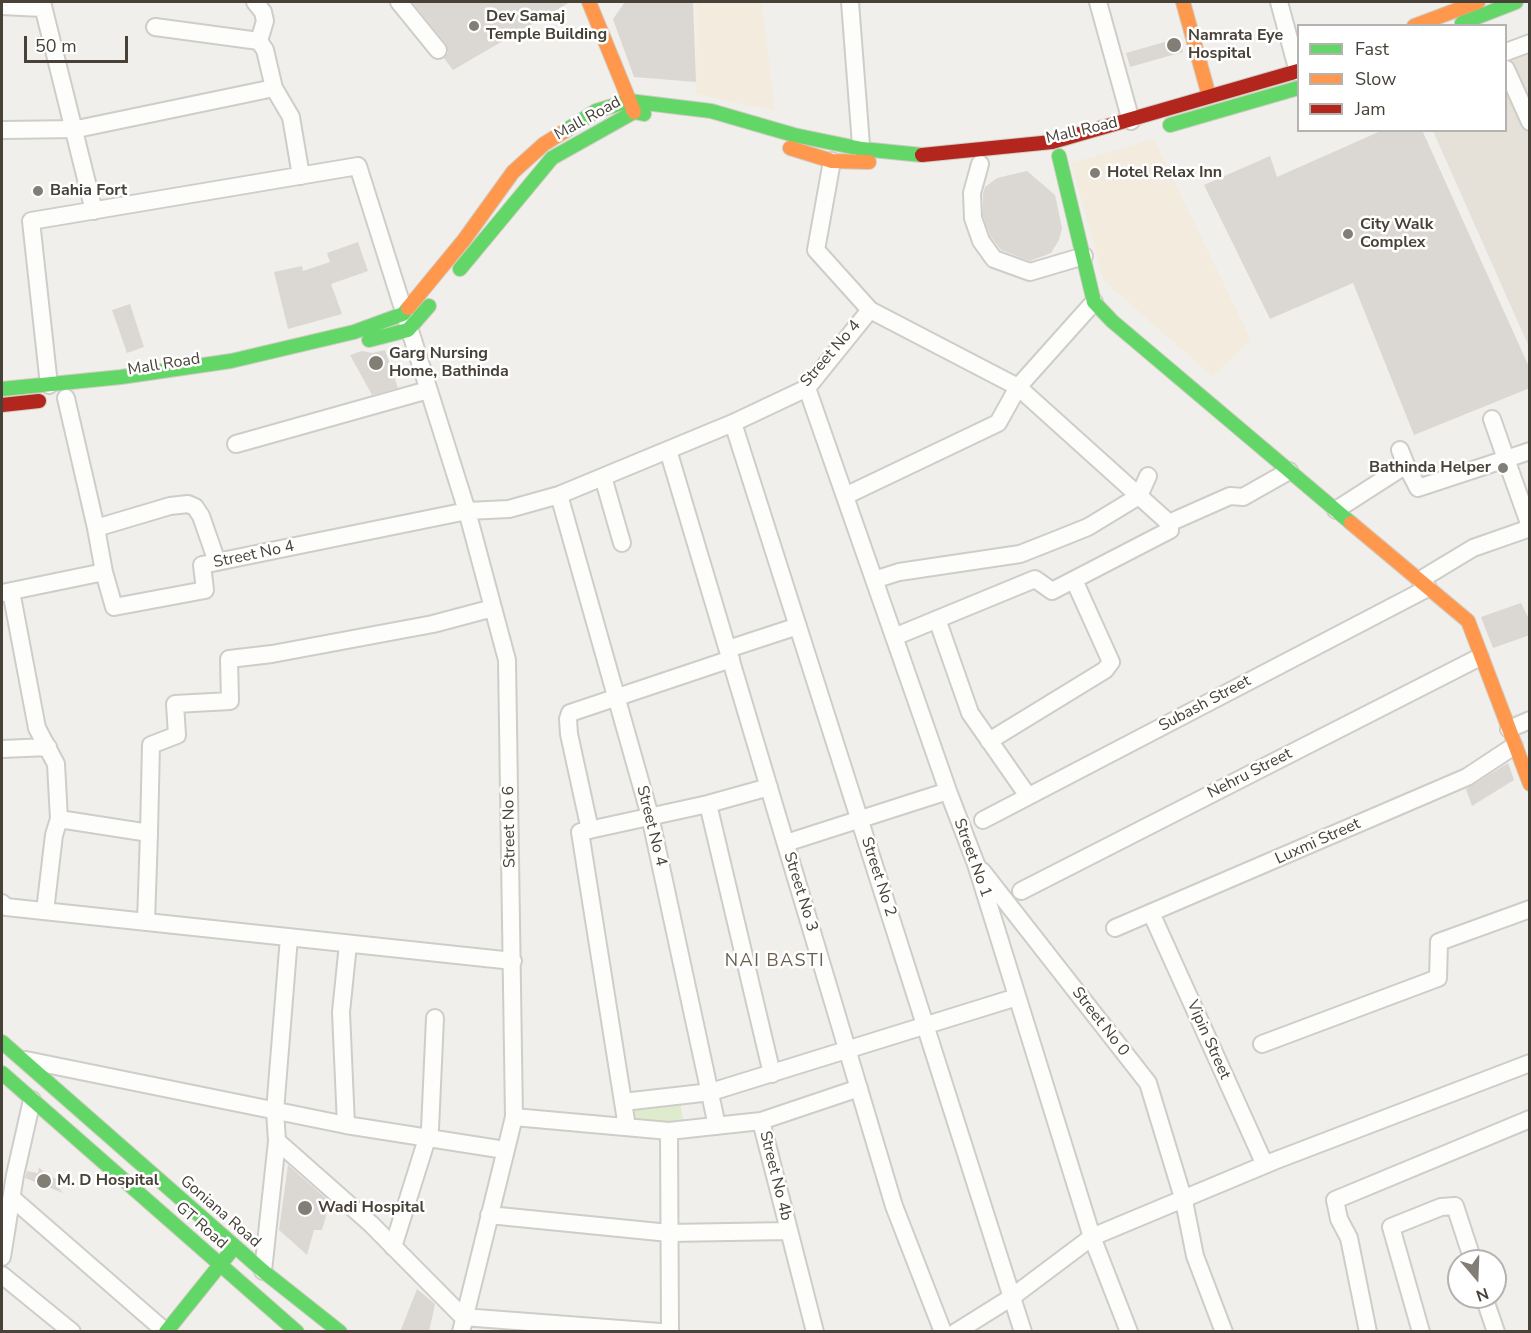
<!DOCTYPE html>
<html>
<head>
<meta charset="utf-8">
<style>
  body { margin:0 }
  #map { position:relative; width:1531px; height:1333px; overflow:hidden; background:#f1efeb; font-family:"Nunito Sans",sans-serif }
  canvas { display:block }
  .frame { position:absolute; inset:0; border:3px solid #474137; pointer-events:none }
  .legend { position:absolute; left:1297px; top:24px; width:210px; height:108px; box-sizing:border-box; background:#fff; border:2px solid #b5b3af; margin:0; padding:8px 10px; list-style:none; font-size:18px; color:#474137 }
  .legend li { display:flex; align-items:center; gap:12px; height:30px }
  .legend b { width:30px; border:2px solid #b5b3af }
  .north { position:absolute; left:1447px; top:1249px; width:60px; height:60px; box-sizing:border-box; background:#fff; border:2px solid #b5b3af; border-radius:50%; rotate:161deg; font-size:16px; font-weight:700; line-height:24px; text-align:center; color:#474137 }
  .north::after { content:''; display:block; margin:auto; width:21px; height:27px; background:#827e76; clip-path:polygon(50% 0,100% 100%,50% 72%,0 100%) }
  .scale { position:absolute; left:24px; top:36px; width:104px; height:27px; box-sizing:border-box; border:3px solid #474137; border-top:0; padding-left:8px; font-size:18px; line-height:21px; white-space:nowrap; color:#474137; -webkit-text-stroke:4px #fff; paint-order:stroke }
</style>
</head>
<body>
<div id="map">
<canvas width="1531" height="1333"></canvas>
<div class="frame"></div>
<ul class="legend">
<li><b style="height:8px;background:#63d668"></b>Fast</li>
<li><b style="height:8px;background:#ff974d"></b>Slow</li>
<li><b style="height:8px;background:#b3261e"></b>Jam</li>
</ul>
<div class="north">N</div>
<div class="scale">50 m</div>
</div>
<script>
const g = document.querySelector('canvas').getContext('2d');
g.lineJoin = 'round';
function fillPath(path, color) {
  g.fillStyle = color;
  g.fill(path, 'evenodd');
}
function toPath(rows) {
  const path = new Path2D();
  for (const r of rows) {
    path.moveTo(r[0], r[1]);
    for (let i = 2; i < r.length; i += 2) path.lineTo(r[i], r[i + 1]);
  }
  return path;
}
function trace(path, color, width, dash) {
  g.strokeStyle = color;
  g.lineWidth = width;
  g.lineCap = dash ? 'butt' : 'round';
  g.setLineDash(dash || []);
  g.stroke(path);
}
function write(font, color, halo, rows, align = 'center') {
  g.font = font + ' "Nunito Sans",sans-serif';
  g.lineWidth = 5;
  g.setLineDash([]);
  g.textBaseline = 'middle';
  g.strokeStyle = halo;
  g.fillStyle = color;
  for (const [text, x, y, turn = 0] of rows) {
    g.save();
    g.translate(x, y);
    g.rotate((+turn || 0) * Math.PI / 180);
    g.textAlign = isNaN(turn) ? turn : align;
    if (halo) g.strokeText(text, 0, 0);
    g.fillText(text, 0, 0);
    g.restore();
  }
}
const residential = toPath([
  [1529,46,1529,347,1433,131,1506,130,1506,54]
]);
const commercial = toPath([
  [697,2,762,2,775,111,696,94],
  [1154,139,1251,340,1213,377,1104,281,1071,163]
]);
const green = toPath([
  [679,1096,685,1131,627,1127,623,1102]
]);
const building = toPath([
  [412,2,570,2,453,70,444,58,448,53,446,44],
  [625,2,693,2,696,82,634,77,613,19],
  [1179,38,1183,52,1130,67,1126,53],
  [1383,130,1422,130,1530,369,1530,388,1414,435,1353,283,1270,319,1204,185,1270,156,1277,177],
  [1027,171,1055,195,1062,228,1059,240,1051,253,1030,261,1001,250,990,236,983,216,983,194,985,187,997,178],
  [358,242,368,271,331,284,342,314,288,329,274,272,302,266,303,271,330,262,327,253],
  [130,304,144,347,127,353,112,310],
  [385,350,398,388,372,395,350,355,362,351,372,353],
  [1521,603,1530,621,1530,635,1493,648,1481,617],
  [1508,763,1514,780,1472,806,1466,789],
  [288,1165,330,1202,322,1230,314,1230,307,1255,279,1230],
  [39,1167,47,1176,63,1180,58,1187,63,1193,25,1178,27,1171,38,1173],
  [417,1289,435,1304,429,1332,400,1332]
]);
const street = toPath([
  [42,2,94,211],
  [255,2,263,12,265,21,259,41],
  [399,2,438,50],
  [850,2,862,158],
  [1098,2,1131,121],
  [1279,2,1298,72],
  [2,6,42,8],
  [155,27,259,41,265,50,274,88,291,117,301,176],
  [1506,52,1530,43],
  [1506,69,1530,122],
  [2,130,77,129,274,88],
  [832,161,816,250,870,310,1018,387,1094,302],
  [980,164,972,193,973,218,981,241,994,259,1030,272,1084,256],
  [49,385,31,221,358,166,467,511,507,660,514,1117,461,1332],
  [807,388,948,791,976,864,1092,1237,1129,1332],
  [66,398,96,528,104,572],
  [1492,419,1506,459,1530,451],
  [733,423,1023,1332],
  [236,444,428,390],
  [668,450,894,1206,943,1332],
  [1400,450,1406,465],
  [603,477,622,543],
  [559,495,650,816,717,1126],
  [845,496,998,423,1018,387,1169,523],
  [1336,510,1406,465,1418,488,1506,459,1530,526],
  [96,528,170,506,188,504,195,507,201,516,217,562],
  [874,580,899,572,1020,554,1053,541,1088,527,1139,496,1148,476],
  [1420,580,1473,548,1530,528],
  [11,591,37,728,56,764,59,819,54,835,45,911],
  [2,593,104,572,114,607,205,590,202,565,467,511,509,509,559,495,733,423,807,388,870,310],
  [937,619,970,713,1028,796],
  [894,637,1035,579,1052,591,1170,530,1169,523,1230,496,1243,497,1289,471],
  [728,649,798,626],
  [1509,729,1530,720],
  [989,741,1105,670,1111,662,1074,580],
  [2,749,48,747],
  [708,804,772,1074],
  [59,819,149,833,146,922],
  [983,820,1428,588],
  [590,830,569,734,568,719,570,713,731,659],
  [149,833,151,745,177,735,175,704,230,701,229,659,272,654,433,624,493,608],
  [786,843,948,791],
  [982,871,1148,1083,1184,1201,1195,1256,1224,1332],
  [1021,891,1480,657],
  [2,903,6,907,513,961],
  [1152,915,1265,1165],
  [1115,928,1467,777,1514,746],
  [1262,1044,1438,978,1439,942,1530,909],
  [26,1060,346,1125,505,1150],
  [623,1102,711,1092,1017,997],
  [514,1117,669,1131,670,1332],
  [346,1125,341,1012,348,944],
  [627,1127,580,832,708,804,769,787],
  [669,1131,761,1121],
  [277,1141,371,1224,463,1317,660,1332],
  [12,1198,166,1332],
  [489,1215,669,1233,789,1231],
  [393,1247,430,1129,435,1018],
  [2,1257,15,1175,32,1100],
  [263,1271,277,1141,275,1111,289,937],
  [2,1275,72,1332],
  [1484,1297,1496,1332],
  [815,1332,761,1121,859,1088],
  [956,1332,1012,1297,1092,1237,1274,1161,1530,1063],
  [1368,1332,1349,1238,1339,1219,1335,1200,1530,1119],
  [1421,1332,1391,1227,1441,1207,1455,1206,1473,1261]
]);
const fast = toPath([
  [1462,23,1516,2],
  [1170,125,1298,88],
  [565,131,596,111,629,101,711,111,794,135,862,149,922,155],
  [1059,156,1094,302,1112,321,1351,523],
  [460,269,552,158,634,112,644,114],
  [369,340,408,330,429,306],
  [2,389,121,377,231,361,354,332,403,314,408,308],
  [2,1042,263,1271,340,1332],
  [2,1073,297,1332],
  [166,1332,232,1250]
]);
const slow = toPath([
  [589,2,634,112],
  [1183,2,1209,96],
  [1414,26,1478,2],
  [790,148,832,161,869,162],
  [408,308,464,240,513,172,544,144,565,131],
  [1351,523,1468,621,1530,784]
]);
const jam = toPath([
  [922,155,1052,142,1298,71],
  [2,405,39,401]
]);
const markers = [
  [474,26,6,"#827e76"],
  [1174,45,8,"#827e76"],
  [1095,173,6,"#827e76"],
  [38,191,6,"#827e76"],
  [1348,234,6,"#827e76"],
  [376,363,8,"#827e76"],
  [1503,468,6,"#827e76"],
  [44,1181,8,"#827e76"],
  [305,1208,8,"#827e76"]
];
const poiNames = [
  ["Dev Samaj",486,17],
  ["Temple Building",486,35],
  ["Namrata Eye",1188,36],
  ["Hospital",1188,54],
  ["Hotel Relax Inn",1107,173],
  ["Bahia Fort",50,191],
  ["City Walk",1360,225],
  ["Complex",1360,243],
  ["Garg Nursing",389,354],
  ["Home, Bathinda",389,372],
  ["Bathinda Helper",1491,468,"right"],
  ["M. D Hospital",57,1181],
  ["Wadi Hospital",318,1208]
];
const streetNames = [
  ["Mall Road",588,119,-29],
  ["Mall Road",1082,131,-13],
  ["Street No 4",831,354,-49],
  ["Mall Road",164,365,-9],
  ["Street No 4",254,555,-12],
  ["Subash Street",1205,704,-28],
  ["Nehru Street",1250,774,-27],
  ["Street No 4",651,826,76],
  ["Street No 6",510,827,-91],
  ["Luxmi Street",1318,842,-24],
  ["Street No 1",972,858,70],
  ["Street No 2",878,877,72],
  ["Street No 3",800,892,73],
  ["Street No 0",1100,1022,52],
  ["Vipin Street",1208,1040,66],
  ["Street No 4b",775,1176,76],
  ["Goniana Road",220,1212,41],
  ["GT Road",201,1226,41]
];
const neighbourhoodNames = [
  ["NAI BASTI",775,962]
];
fillPath(residential, '#e5e1d9');
fillPath(commercial, '#f3ebde');
fillPath(green, '#deebcc');
fillPath(building, '#dbd8d3');
trace(street, '#cfcdc8', 20);
trace(fast, '#d0ccc2', 16);
trace(slow, '#d0ccc2', 16);
trace(jam, '#d0ccc2', 16);
trace(street, '#fdfdfc', 16);
trace(fast, '#63d668', 14);
trace(slow, '#ff974d', 14);
trace(jam, '#b3261e', 14);
for (const [x, y, r, color] of markers) {
  const dot = new Path2D();
  dot.arc(x, y, r, 0, 2 * Math.PI);
  g.fillStyle = color;
  g.fill(dot);
  trace(dot, '#fff', 2);
}
write('bold 16px', '#474137', '#fff', poiNames, 'left');
write('16px', '#474137', '#fff', streetNames);
g.letterSpacing = '1.5px';
write('18px', '#6a5f4f', '#fff', neighbourhoodNames);
g.letterSpacing = '0px';
</script>
</body>
</html>
